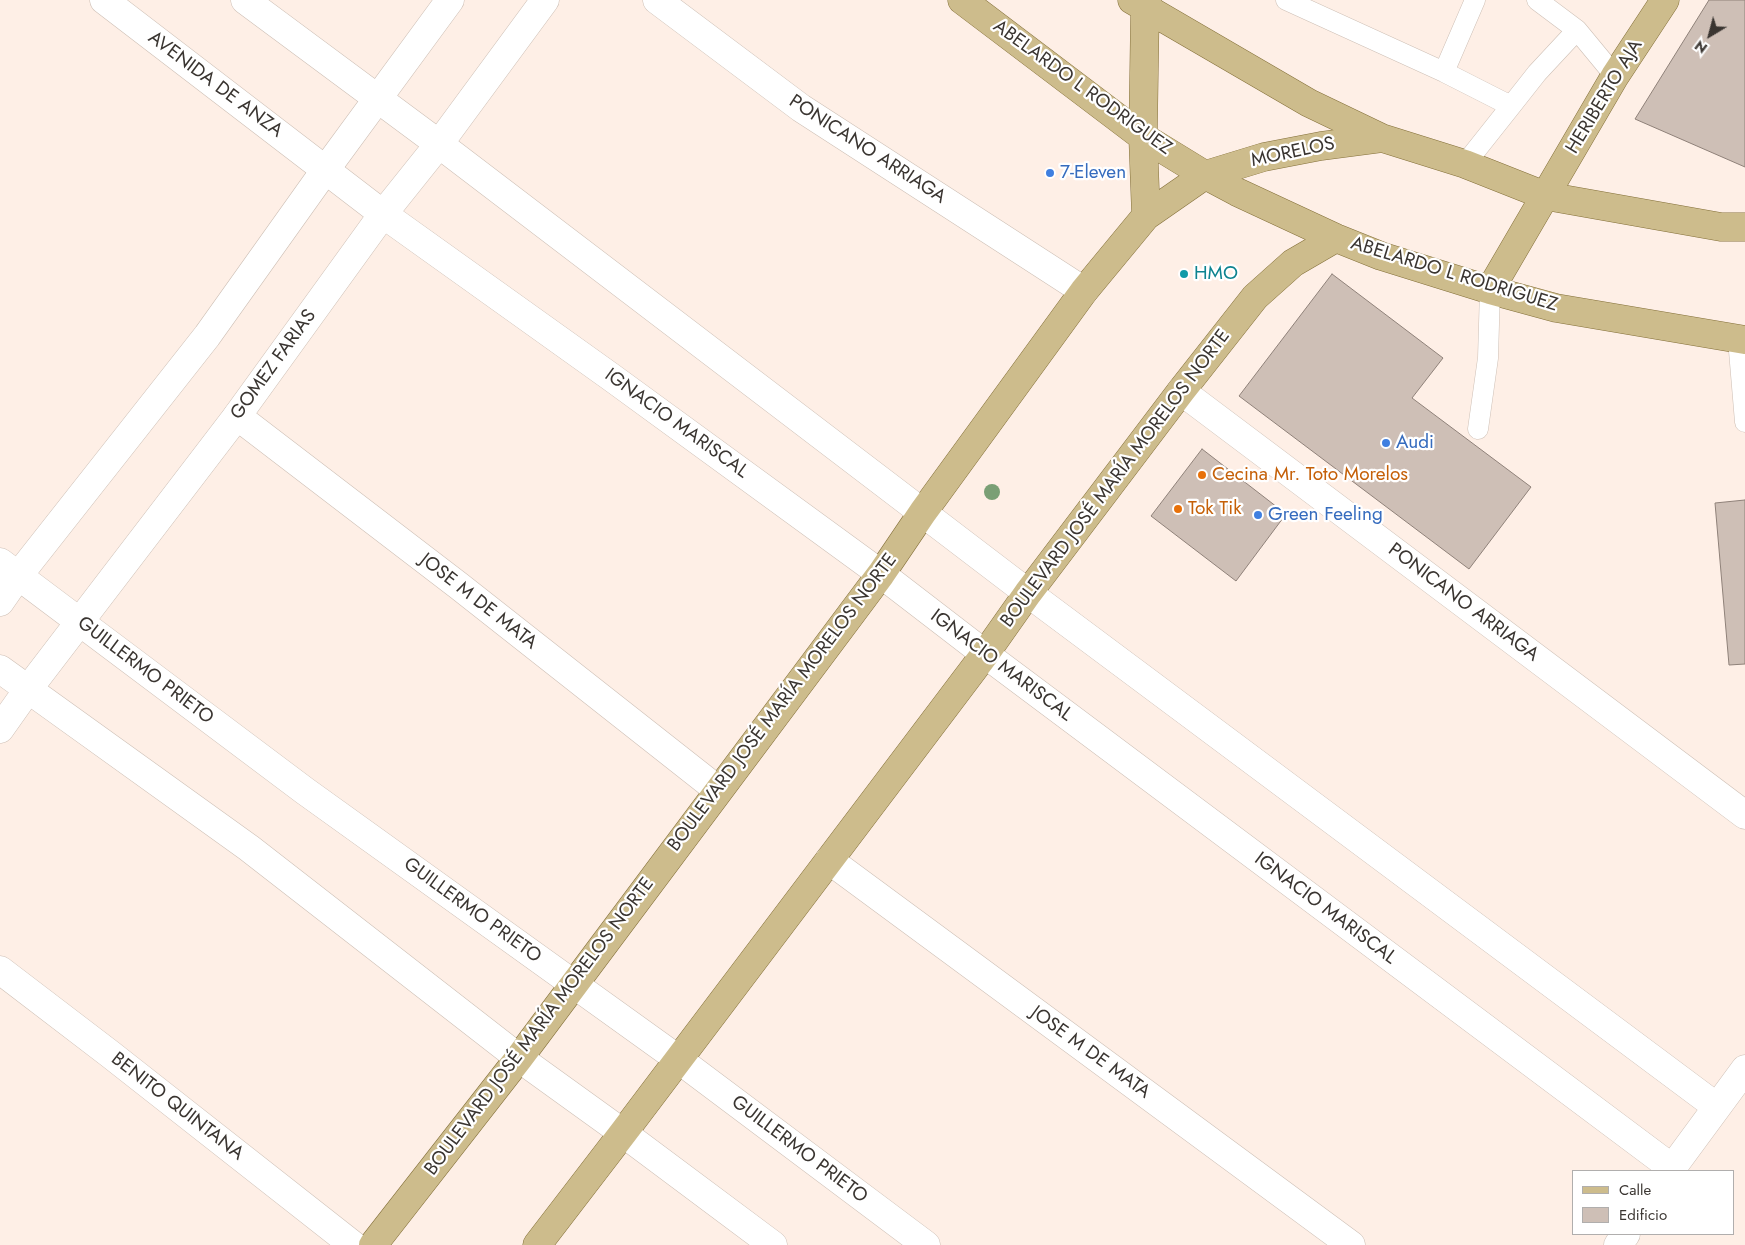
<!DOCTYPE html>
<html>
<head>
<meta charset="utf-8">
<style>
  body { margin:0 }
  #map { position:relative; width:1745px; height:1245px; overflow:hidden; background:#feefe6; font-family:Jost,sans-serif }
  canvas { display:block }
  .legend { position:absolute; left:1572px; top:1170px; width:162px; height:65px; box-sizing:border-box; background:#fff; border:1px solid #b0aead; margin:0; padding:6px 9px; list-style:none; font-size:15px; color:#3a3531 }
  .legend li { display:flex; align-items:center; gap:10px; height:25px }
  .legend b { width:25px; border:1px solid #b0aead }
  .north { position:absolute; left:1685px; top:10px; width:50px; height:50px; -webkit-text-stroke:4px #fff; paint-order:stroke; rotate:217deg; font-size:14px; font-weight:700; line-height:20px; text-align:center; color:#3a3531 }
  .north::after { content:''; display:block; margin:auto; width:18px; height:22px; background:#3a3531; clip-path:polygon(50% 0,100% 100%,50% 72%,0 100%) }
</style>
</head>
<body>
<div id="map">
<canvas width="1745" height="1245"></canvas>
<ul class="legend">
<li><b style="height:6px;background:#cdbc8c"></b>Calle</li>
<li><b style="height:14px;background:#cebfb6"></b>Edificio</li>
</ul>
<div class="north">N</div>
</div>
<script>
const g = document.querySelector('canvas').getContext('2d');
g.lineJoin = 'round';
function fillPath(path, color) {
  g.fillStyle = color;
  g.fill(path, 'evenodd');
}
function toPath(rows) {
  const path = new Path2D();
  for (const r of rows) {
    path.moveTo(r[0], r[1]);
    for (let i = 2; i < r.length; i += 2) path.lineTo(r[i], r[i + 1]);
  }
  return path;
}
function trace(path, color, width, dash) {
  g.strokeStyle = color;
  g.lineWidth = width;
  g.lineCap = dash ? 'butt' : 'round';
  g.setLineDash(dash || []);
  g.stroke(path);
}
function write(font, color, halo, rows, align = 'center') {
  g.font = font + ' Jost,sans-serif';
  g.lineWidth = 4.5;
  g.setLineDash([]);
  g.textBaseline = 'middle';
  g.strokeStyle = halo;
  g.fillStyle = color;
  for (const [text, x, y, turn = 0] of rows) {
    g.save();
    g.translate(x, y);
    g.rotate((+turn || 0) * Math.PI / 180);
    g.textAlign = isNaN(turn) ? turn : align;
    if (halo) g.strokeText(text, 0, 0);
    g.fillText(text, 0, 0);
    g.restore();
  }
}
const building = toPath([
  [1709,0,1745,0,1745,167,1635,119,1709,0],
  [1332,274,1443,358,1412,398,1531,487,1469,569,1239,396,1332,274],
  [1202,449,1286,514,1236,581,1151,516,1202,449],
  [1745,500,1745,664,1729,665,1715,503,1745,500]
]);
const service = toPath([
  [1286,0,1444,72,1511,106,1537,73,1577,30,1615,76],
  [1537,0,1577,30],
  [1444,72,1475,0],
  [1465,164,1511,106],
  [1738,339,1745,422],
  [1478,429,1488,358,1490,290]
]);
const minor = toPath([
  [104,0,383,214,611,377,881,574,985,654,1672,1168],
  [245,0,439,144,1028,593,1717,1107],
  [657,0,801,108,1084,291],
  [1181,391,1745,815],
  [237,416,459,586,718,790],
  [0,562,305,791,678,1059,926,1245],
  [0,669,249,848,519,1058,623,1133,773,1245],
  [829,860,1351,1245],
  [0,970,110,1054,353,1245],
  [1670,1171,1745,1069],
  [1618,1245,1626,1234]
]);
const tertiary = toPath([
  [0,602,18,576,207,336,326,169,450,0],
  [0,729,29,688,237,416,383,214,439,144,545,0]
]);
const primary = toPath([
  [962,0,1143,137,1205,175,1237,192,1336,238,1381,256,1490,290,1556,308,1745,340],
  [1132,0,1309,103,1382,138,1465,164,1546,196,1721,227,1745,227],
  [1146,216,1143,137,1145,9,1147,0],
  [1490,290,1615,76,1665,0],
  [373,1245,519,1058,881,574,923,512,1084,291,1146,216,1205,175,1264,157,1321,146,1382,138],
  [537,1245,623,1133,985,654,1028,593,1181,391,1255,297,1293,263,1336,238]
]);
const trees = [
  [992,492]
];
const markers = [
  [1050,173,5,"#3f7fe0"],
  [1184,274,5,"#0f9aa8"],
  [1386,443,5,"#3f7fe0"],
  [1202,475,5,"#e8710a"],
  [1178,509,5,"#e8710a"],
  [1258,515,5,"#3f7fe0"]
];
const streetNames = [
  ["AVENIDA DE ANZA",215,85,37],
  ["ABELARDO L RODRIGUEZ",1082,88,36],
  ["HERIBERTO AJA",1605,97,-59],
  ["PONICANO ARRIAGA",867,150,33],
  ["MORELOS",1293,153,-12],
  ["ABELARDO L RODRIGUEZ",1454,275,17],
  ["GOMEZ FARIAS",274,365,-54],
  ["IGNACIO MARISCAL",676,424,36],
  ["BOULEVARD JOSÉ MARÍA MORELOS NORTE",1116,479,-53],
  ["JOSE M DE MATA",478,602,38],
  ["PONICANO ARRIAGA",1463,603,37],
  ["IGNACIO MARISCAL",1001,666,37],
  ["GUILLERMO PRIETO",145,671,37],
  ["BOULEVARD JOSÉ MARÍA MORELOS NORTE",783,703,-53],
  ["IGNACIO MARISCAL",1325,909,37],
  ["GUILLERMO PRIETO",472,911,36],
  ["BOULEVARD JOSÉ MARÍA MORELOS NORTE",540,1027,-53],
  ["JOSE M DE MATA",1090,1053,36],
  ["BENITO QUINTANA",177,1107,38],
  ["GUILLERMO PRIETO",799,1150,37]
];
const shopNames = [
  ["7-Eleven",1060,173],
  ["Audi",1396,443],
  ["Green Feeling",1268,515]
];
const cultureNames = [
  ["HMO",1194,274]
];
const foodNames = [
  ["Cecina Mr. Toto Morelos",1212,475],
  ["Tok Tik",1188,509]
];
fillPath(building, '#cebfb6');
trace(building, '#8f8179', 1);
trace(service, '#cdbfb5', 21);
trace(minor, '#cdbfb5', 29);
trace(tertiary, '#cdbfb5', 29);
trace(primary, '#84703a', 29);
trace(service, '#fff', 20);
trace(minor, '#fff', 28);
trace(tertiary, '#fff', 28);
trace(primary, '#cdbc8c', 28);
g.fillStyle = '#7a9f75';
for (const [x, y] of trees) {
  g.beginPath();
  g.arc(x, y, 8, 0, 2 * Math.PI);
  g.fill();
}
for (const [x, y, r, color] of markers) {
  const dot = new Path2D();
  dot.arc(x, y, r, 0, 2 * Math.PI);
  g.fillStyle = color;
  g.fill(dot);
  trace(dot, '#fff', 2);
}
write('19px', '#3a3531', '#fff', streetNames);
write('19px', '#366cbe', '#fff', shopNames, 'left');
write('19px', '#0d838f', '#fff', cultureNames, 'left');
write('19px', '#c56008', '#fff', foodNames, 'left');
</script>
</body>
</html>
